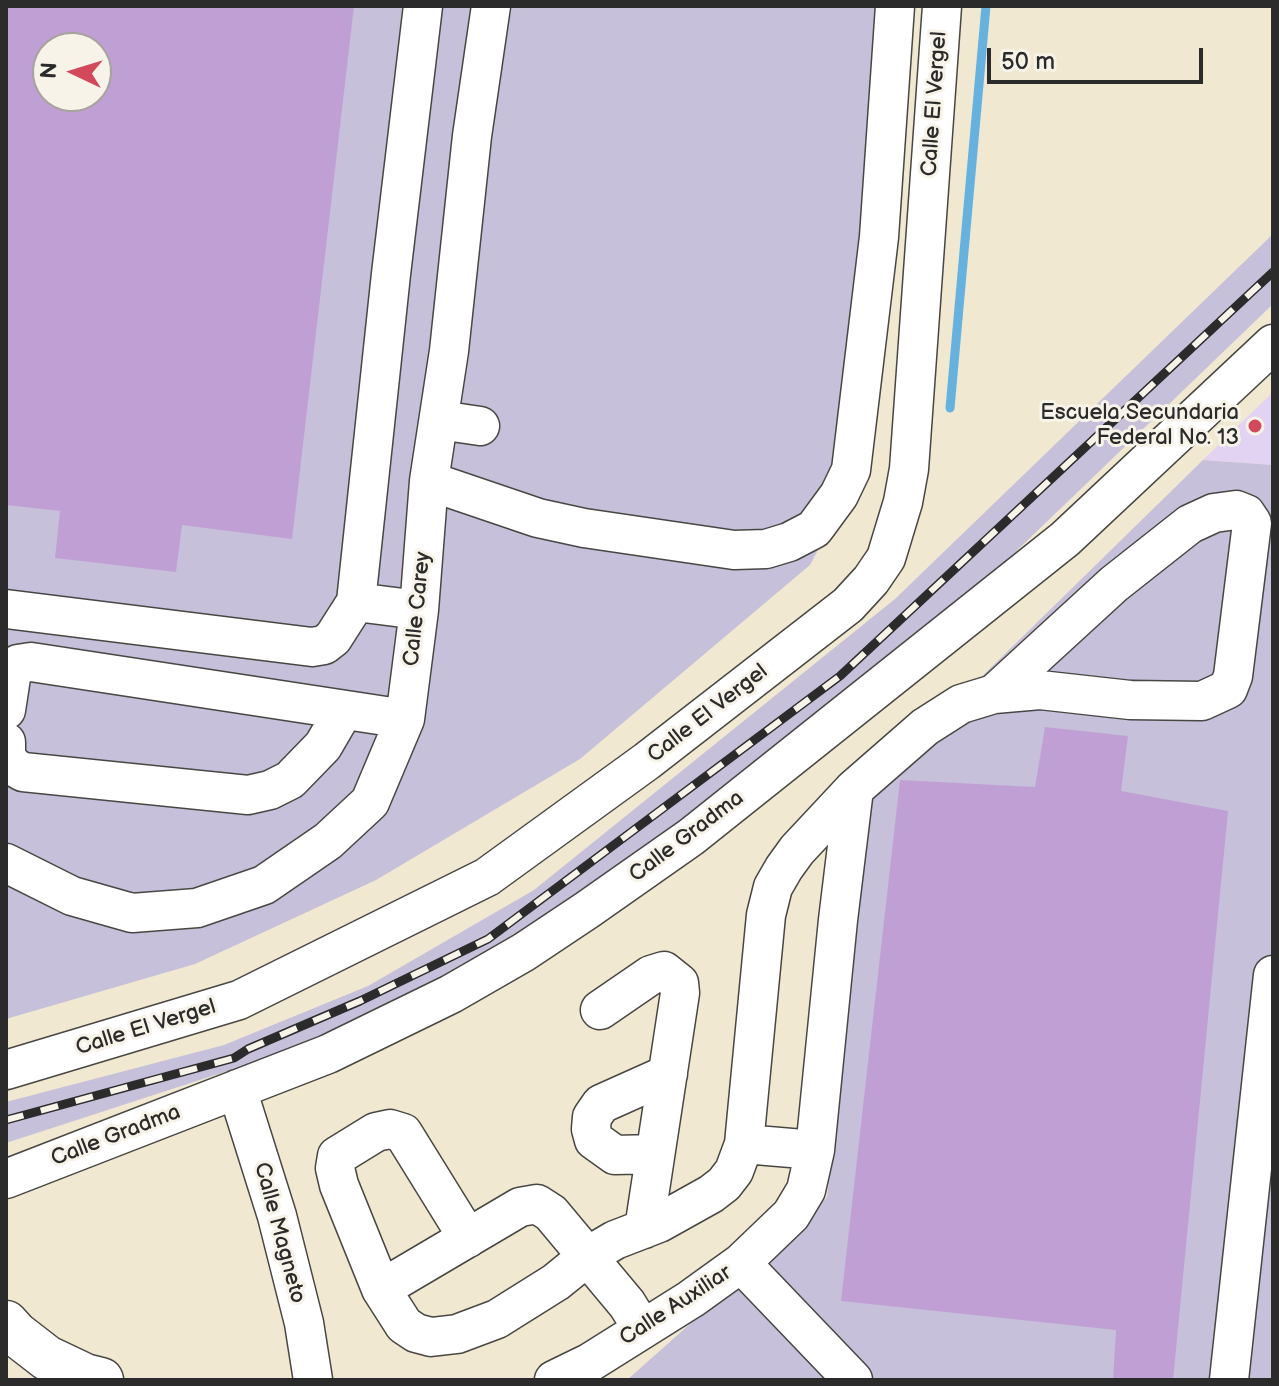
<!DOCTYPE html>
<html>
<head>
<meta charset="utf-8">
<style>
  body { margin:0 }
  #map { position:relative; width:1279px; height:1386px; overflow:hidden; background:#f0e8d0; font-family:"Balsamiq Sans",sans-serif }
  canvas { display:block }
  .frame { position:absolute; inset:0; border:8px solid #2b2b2b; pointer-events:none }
  .north { position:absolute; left:32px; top:32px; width:80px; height:80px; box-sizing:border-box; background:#f7f3e8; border:2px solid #a5a39c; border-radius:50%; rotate:274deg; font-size:22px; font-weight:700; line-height:32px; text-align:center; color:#2b2b2b }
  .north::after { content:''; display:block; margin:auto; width:28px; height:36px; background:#d1495b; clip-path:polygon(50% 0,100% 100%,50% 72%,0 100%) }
  .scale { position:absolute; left:987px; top:48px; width:216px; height:36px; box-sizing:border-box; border:4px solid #2b2b2b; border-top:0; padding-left:10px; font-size:24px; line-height:28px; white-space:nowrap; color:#2b2b2b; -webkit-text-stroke:6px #f7f3e8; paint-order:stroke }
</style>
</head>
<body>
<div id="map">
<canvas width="1279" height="1386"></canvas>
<div class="frame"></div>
<div class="north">N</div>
<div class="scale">50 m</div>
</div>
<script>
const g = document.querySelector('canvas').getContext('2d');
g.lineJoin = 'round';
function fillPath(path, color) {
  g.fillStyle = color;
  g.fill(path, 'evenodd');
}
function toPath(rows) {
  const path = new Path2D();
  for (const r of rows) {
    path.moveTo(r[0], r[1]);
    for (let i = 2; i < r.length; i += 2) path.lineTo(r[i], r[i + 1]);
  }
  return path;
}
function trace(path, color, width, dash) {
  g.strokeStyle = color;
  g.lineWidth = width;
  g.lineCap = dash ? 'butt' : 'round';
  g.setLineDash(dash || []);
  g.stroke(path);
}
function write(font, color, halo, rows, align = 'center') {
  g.font = font + ' "Balsamiq Sans",sans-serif';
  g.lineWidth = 6;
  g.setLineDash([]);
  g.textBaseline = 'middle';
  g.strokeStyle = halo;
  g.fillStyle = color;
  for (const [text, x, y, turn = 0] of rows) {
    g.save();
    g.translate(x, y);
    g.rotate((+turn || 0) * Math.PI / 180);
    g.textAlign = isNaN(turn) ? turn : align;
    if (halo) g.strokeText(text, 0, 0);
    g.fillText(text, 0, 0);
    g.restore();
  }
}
const built = toPath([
  [1273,392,1273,465,1203,460]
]);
const industrial = toPath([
  [6,6,908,6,866,459,810,565,580,759,376,880,195,964,6,1019],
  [48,48,96,48,96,96,48,96],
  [1273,234,1273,304,980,586,676,827,508,942,362,1022,255,1062,6,1143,6,1102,224,1045,368,986,534,890,895,599],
  [1203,460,1273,465,1273,1380,627,1380,791,1234,827,1197,874,782]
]);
const stream = toPath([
  [950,408,986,6]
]);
const building = toPath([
  [6,6,354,6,292,539,182,525,176,572,55,558,60,511,6,505],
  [48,48,96,48,96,96,48,96],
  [1045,727,1128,736,1121,791,1228,811,1173,1380,1113,1380,1116,1330,841,1301,900,780,1035,787]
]);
const minor = toPath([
  [439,420,480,426],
  [429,481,538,518,584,528,734,550,766,549,789,542,814,529,839,495,851,470,879,237,895,6],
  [6,609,312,647,324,645,333,638,356,602],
  [419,610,356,602,391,274,423,6],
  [6,710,12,671,18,664,31,662,405,719],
  [6,742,6,757,14,767,23,772,248,795,270,790,290,780,323,746,344,710],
  [6,863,72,896,132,913,197,908,264,885,328,841,370,802,405,719,419,610,429,481,449,351,472,136,491,6],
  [600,1010,651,975,664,971,679,983,680,993,644,1229],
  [6,1070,239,1000,487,877,647,761,848,605,871,580,886,558,903,502,909,469,942,6],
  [237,1089,277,1216,304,1323,313,1380],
  [744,1144,815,1150],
  [655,1154,615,1155,594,1140,591,1129,592,1117,601,1104,668,1074],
  [6,1179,328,1054,451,994,524,952,587,910,691,837,1065,539,1273,344],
  [468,1238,403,1133,390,1129,376,1132,337,1156,335,1168,339,1185,381,1289,404,1325,416,1333,431,1337,457,1334,497,1319,556,1282,588,1256,615,1240,659,1223,711,1194,724,1184,734,1171,744,1144,766,915,773,887,784,868,797,850,854,789,925,727,961,704,994,694,1040,690,1130,700,1202,701,1228,689,1233,676,1252,523,1246,514,1236,510,1214,513,1190,524,1114,584,994,694],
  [741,1263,791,1215,806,1190,815,1150,838,920,854,789],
  [381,1289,520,1207,537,1204,551,1213,627,1304,642,1328],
  [554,1380,589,1363,691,1299,741,1263,853,1380],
  [1229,1380,1273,975]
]);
const major = toPath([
  [6,1323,16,1334,47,1358,85,1376,101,1380]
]);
const rail = toPath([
  [6,1120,234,1058,248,1049,360,1001,488,939,840,676,1273,272]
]);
const markers = [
  [1255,426,8,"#d1495b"]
];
const streetNames = [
  ["Calle El Vergel",935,104,-86],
  ["Calle Carey",418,609,-84],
  ["Calle El Vergel",708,714,-38],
  ["Calle Gradma",687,837,-37],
  ["Calle El Vergel",146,1028,-17],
  ["Calle Gradma",116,1136,-21],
  ["Calle Magneto",279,1233,75],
  ["Calle Auxiliar",676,1306,-33]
];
const poiNames = [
  ["Escuela Secundaria",1239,413],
  ["Federal No. 13",1239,438]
];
fillPath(built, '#e3d3f2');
fillPath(industrial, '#c6c0da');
trace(stream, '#67b1df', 9);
fillPath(building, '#c0a0d4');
trace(minor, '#494744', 41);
trace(major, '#494744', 47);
trace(minor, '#fff', 38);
trace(major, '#fff', 44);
trace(rail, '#2b2b2b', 9);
trace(rail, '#f7f3e8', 6, [18]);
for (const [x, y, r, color] of markers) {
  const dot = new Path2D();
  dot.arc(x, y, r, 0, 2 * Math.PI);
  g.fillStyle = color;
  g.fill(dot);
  trace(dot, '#f7f3e8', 3);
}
write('22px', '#2b2b2b', '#f7f3e8', streetNames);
write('22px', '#2b2b2b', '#f7f3e8', poiNames, 'right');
</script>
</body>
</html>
